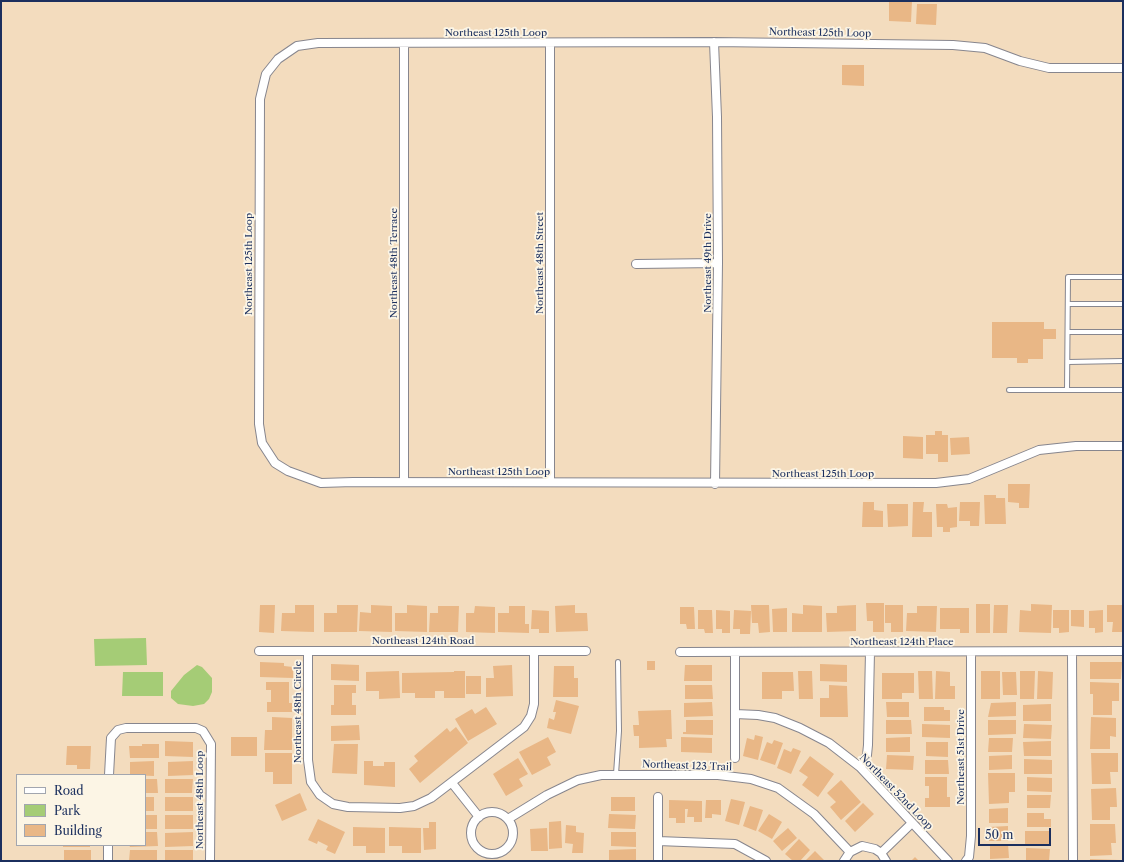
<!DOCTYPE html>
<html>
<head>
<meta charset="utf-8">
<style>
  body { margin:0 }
  #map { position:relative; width:1124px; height:862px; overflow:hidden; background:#f3dcbe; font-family:"Libre Caslon Text",serif }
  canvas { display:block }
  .frame { position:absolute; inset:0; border:2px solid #1b2f5e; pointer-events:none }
  .legend { position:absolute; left:16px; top:774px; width:130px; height:72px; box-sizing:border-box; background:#fcf5e5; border:1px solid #a2a6af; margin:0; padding:5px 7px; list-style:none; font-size:12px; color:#1b2f5e }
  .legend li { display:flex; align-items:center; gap:8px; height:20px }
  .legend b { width:20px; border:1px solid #a2a6af }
  .scale { position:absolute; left:978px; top:828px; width:73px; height:18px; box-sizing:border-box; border:2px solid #1b2f5e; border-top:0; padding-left:5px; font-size:12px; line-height:14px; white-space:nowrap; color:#1b2f5e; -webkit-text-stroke:3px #fcf5e5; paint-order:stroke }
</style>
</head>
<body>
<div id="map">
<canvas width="1124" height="862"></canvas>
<div class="frame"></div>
<ul class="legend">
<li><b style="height:5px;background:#fff"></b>Road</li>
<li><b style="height:11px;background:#a5cc76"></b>Park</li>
<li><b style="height:11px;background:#e9b786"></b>Building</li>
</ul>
<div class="scale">50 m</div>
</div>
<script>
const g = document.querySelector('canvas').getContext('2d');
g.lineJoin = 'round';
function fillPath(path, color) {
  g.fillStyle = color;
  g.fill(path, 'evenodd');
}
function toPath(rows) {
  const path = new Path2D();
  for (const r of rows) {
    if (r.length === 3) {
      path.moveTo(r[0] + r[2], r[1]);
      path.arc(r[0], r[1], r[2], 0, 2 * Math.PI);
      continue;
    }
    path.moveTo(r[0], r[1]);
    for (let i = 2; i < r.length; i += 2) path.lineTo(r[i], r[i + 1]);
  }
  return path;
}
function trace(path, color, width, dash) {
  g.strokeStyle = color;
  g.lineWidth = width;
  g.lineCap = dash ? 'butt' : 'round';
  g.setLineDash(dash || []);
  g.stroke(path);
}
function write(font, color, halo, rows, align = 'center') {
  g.font = font + ' "Libre Caslon Text",serif';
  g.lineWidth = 3.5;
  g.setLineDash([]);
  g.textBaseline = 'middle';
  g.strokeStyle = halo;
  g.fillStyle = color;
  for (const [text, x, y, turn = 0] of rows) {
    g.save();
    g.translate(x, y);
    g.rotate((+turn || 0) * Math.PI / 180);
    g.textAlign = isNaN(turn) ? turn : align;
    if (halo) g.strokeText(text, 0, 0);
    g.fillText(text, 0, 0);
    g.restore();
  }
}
const green = toPath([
  [146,638,147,665,95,666,94,639],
  [197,665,202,667,212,678,212,692,209,699,204,704,193,706,178,704,171,698,171,691,184,675],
  [123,672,163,672,163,696,122,696]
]);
const building = toPath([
  [889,1,912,1,911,22,889,21],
  [917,4,937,4,936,25,916,24],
  [842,65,864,65,864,86,842,85],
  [992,322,1044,322,1044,329,1056,329,1056,339,1043,339,1043,359,1028,359,1028,363,1017,363,1017,358,992,358],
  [935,431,942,431,942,435,948,435,948,462,938,462,938,454,926,454,926,435,935,435],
  [903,436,923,437,923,459,903,458],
  [969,437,970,454,951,455,950,438],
  [1008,484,1030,484,1029,508,1019,508,1019,503,1008,502],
  [984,495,996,495,996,498,1005,498,1006,524,985,524],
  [863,502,874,502,874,510,883,511,883,527,862,527],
  [913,502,924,502,923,512,932,512,932,537,912,537],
  [960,502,980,502,979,526,970,526,970,521,959,521],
  [887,504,908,504,908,526,888,527],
  [936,504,947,504,948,508,957,507,957,527,950,528,950,532,943,532,943,527,937,527],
  [866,603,884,603,884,632,873,632,873,621,867,621],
  [976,604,990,604,990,633,976,633],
  [1031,604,1052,605,1051,633,1019,632,1020,610,1031,611],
  [260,605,275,605,274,633,259,632],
  [295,605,314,605,314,632,281,631,282,613,295,613],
  [337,605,358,605,357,632,324,632,324,613,337,613],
  [371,605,392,606,392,632,359,631,360,612,371,613],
  [407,605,427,606,427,632,395,631,395,613,407,613],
  [575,605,575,613,587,613,588,631,556,632,555,606],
  [751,605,769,605,770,632,759,633,758,623,752,623],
  [803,605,822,606,822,632,792,632,792,613,803,614],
  [856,605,856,631,827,632,826,613,837,613,837,606],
  [885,605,903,605,903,632,891,632,891,623,885,623],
  [994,605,1008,605,1007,633,993,633],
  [1107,605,1123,605,1123,632,1112,632,1113,622,1107,622],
  [438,606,459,606,458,632,429,632,430,613,438,613],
  [475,606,495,607,495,633,466,632,466,613,474,613],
  [509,606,525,606,525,624,529,624,529,633,498,632,498,613,509,613],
  [917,606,937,606,936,632,906,631,907,613,917,613],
  [680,607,694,607,695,629,687,629,686,624,680,624],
  [787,608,787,632,773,632,772,609],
  [940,608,969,608,969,633,960,633,960,629,940,629],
  [532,610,549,611,549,633,539,633,539,629,531,629],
  [698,610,712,610,713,633,705,633,704,629,698,629],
  [716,610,730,611,730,633,722,633,722,629,716,629],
  [734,610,751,611,750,634,740,634,740,629,733,629],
  [1053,610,1069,610,1069,632,1059,633,1059,628,1053,628],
  [1071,610,1084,610,1084,627,1071,626],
  [1103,610,1103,632,1095,633,1095,628,1089,628,1089,611],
  [647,661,655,661,655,670,647,670],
  [260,662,284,663,284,666,293,667,293,678,260,677],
  [1090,662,1122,662,1121,679,1090,679],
  [331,664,359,665,359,681,331,680],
  [820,664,847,665,847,682,820,681],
  [512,665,513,696,486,697,486,678,494,678,493,666],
  [685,665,712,665,712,681,684,681],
  [554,666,574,666,574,678,578,678,578,697,553,697],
  [399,671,400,698,379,699,379,691,366,691,366,672],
  [454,671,465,671,465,698,444,698,444,691,435,691,435,698,415,698,415,693,402,693,402,673,454,672],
  [798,671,812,671,813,699,799,699],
  [918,671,932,671,933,699,919,699],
  [936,671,950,672,950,686,955,686,955,699,935,699],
  [981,671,1000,671,1000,699,981,699],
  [1020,671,1035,671,1034,699,1020,699],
  [1038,671,1053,672,1052,699,1037,699],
  [762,672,793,672,794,691,782,691,782,699,762,699],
  [1002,672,1016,672,1017,695,1003,695],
  [882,673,914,673,914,693,902,693,902,699,882,699],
  [466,676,481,676,481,694,466,694],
  [266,682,289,682,289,703,292,703,292,712,267,712,267,702,271,702,271,690,266,690],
  [1090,682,1119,683,1119,701,1112,701,1112,715,1093,715,1093,694,1090,694],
  [334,685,356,685,356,693,352,693,352,705,356,705,356,715,331,715,331,705,334,705],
  [685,685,712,685,713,699,685,699],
  [829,685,847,686,848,717,820,717,820,698,829,698],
  [556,700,579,706,571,734,547,728,549,718,554,720,556,712,553,712],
  [712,702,713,716,684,717,684,703],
  [886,702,909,702,909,717,887,717],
  [1016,702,1016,716,988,717,991,703],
  [1051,704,1051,721,1023,721,1023,705],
  [486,707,497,724,468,741,455,719,472,709,475,714],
  [924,707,944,707,944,710,950,710,950,721,924,721],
  [671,710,672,739,666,739,667,747,639,748,639,736,634,736,633,725,639,725,638,711],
  [272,717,292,718,292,750,264,750,265,730,272,730],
  [1091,717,1116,718,1116,737,1110,736,1110,749,1090,749],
  [686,720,713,720,713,735,683,734,683,732,686,732],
  [886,720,911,720,912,734,886,734],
  [988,720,1016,720,1016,734,988,735],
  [922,724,950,725,950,738,922,737],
  [1024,724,1052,725,1051,739,1023,738],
  [359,725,360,740,331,741,331,726],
  [456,727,468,743,420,783,409,769,418,761,414,756,447,728,450,732],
  [755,735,763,737,758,760,743,756,747,738,754,740],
  [231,737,257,737,257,756,231,756],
  [548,737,556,752,547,757,551,765,532,775,519,752],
  [681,737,712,738,712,753,681,752],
  [910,737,910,752,886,752,886,738],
  [989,738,1013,738,1012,752,988,752],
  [774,740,783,743,775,765,760,760,767,742,772,744],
  [165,741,193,742,193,757,165,756],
  [1051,741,1051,756,1024,756,1023,742],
  [926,742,948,742,948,757,926,756],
  [142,744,159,744,159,758,130,758,129,746,142,746],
  [334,744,358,744,357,774,332,773],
  [67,746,91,746,90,769,77,769,77,765,66,765],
  [793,748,801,751,791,774,777,768,784,749,791,752],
  [265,753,292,753,292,784,273,784,273,772,265,772],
  [1091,753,1118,753,1118,772,1110,772,1111,784,1092,784],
  [887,755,914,756,913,770,886,769],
  [1012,755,1012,769,989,770,989,756],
  [810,756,834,774,818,797,802,785,808,777,799,771],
  [518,758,528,774,519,779,523,786,506,796,493,774],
  [1024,759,1052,760,1052,774,1024,774],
  [925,760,948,760,949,774,925,774],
  [154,761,154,776,130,775,130,762],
  [193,761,193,775,168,776,168,762],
  [364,761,373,761,373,766,384,766,384,762,395,762,395,787,364,785],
  [988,773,1015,773,1015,792,1009,792,1009,803,989,804],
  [925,777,947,777,947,797,950,797,950,807,925,807,925,798,929,798,929,786,925,786],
  [1027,777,1052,778,1052,792,1027,791],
  [145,779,157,779,158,793,145,793],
  [165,779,193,779,192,793,165,793],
  [841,780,861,802,841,820,830,807,836,802,827,793],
  [1116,788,1117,807,1110,807,1110,820,1092,820,1091,789],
  [300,793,307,810,282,821,275,805],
  [1027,795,1051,795,1050,808,1027,808],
  [145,797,154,797,154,811,145,811],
  [165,797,193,797,193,811,165,811],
  [611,797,635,797,635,811,611,811],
  [731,799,745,802,739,825,725,821],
  [669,800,702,801,702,822,694,822,694,817,687,817,688,809,685,809,685,823,676,823,676,818,669,818],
  [706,800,721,800,721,815,712,814,712,818,705,818],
  [863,803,874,814,855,832,845,821],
  [750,806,763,810,756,831,743,826],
  [1008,808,1008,823,989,823,989,809],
  [1027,813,1044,813,1044,819,1051,819,1051,827,1027,827],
  [609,814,636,815,635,829,608,828],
  [769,814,782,822,772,839,758,831],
  [145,815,157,815,157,829,145,829],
  [165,815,193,815,193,829,165,829],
  [318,819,345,832,335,854,326,850,328,846,318,841,317,844,308,840],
  [561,821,562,848,549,849,549,822],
  [429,822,436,822,436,849,424,850,423,828,429,828],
  [1090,824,1115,824,1116,843,1111,843,1112,855,1090,856],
  [566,825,576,826,576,832,584,833,583,853,572,853,573,844,565,843],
  [1008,826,1008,841,989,841,989,827],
  [353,827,385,828,385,853,366,853,366,846,353,846],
  [389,827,421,828,421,853,402,853,402,846,389,846],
  [547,828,548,851,531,851,530,829],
  [788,828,797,838,782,851,773,841],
  [1025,831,1050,831,1049,845,1025,845],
  [145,832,157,832,158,846,130,847,129,845,145,845],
  [193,832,193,846,165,847,165,833],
  [611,832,636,832,636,847,611,846],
  [799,839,810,850,800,861,793,861,785,854],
  [990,844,1008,844,1009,858,990,859],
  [63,845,90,845,90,847,63,847],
  [1026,848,1050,849,1049,861,1026,861],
  [636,849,636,861,609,861,609,850],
  [64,850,91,850,91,861,64,861],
  [130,850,157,850,157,861,129,861],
  [165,850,193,850,193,861,165,861],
  [815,851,825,861,805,861],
  [915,857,919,861,911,861],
  [1090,859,1120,860,1120,861,1090,861]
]);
const service = toPath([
  [1068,304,1123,304],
  [1068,332,1123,332],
  [1068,362,1123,361],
  [1009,390,1123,390],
  [1067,390,1068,277,1123,277],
  [616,774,619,731,618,662]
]);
const minor = toPath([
  [714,42,717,117,718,263,715,484],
  [404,43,404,482],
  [550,43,550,482],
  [1123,68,1049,68,1020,61,985,48,953,45,714,42,318,43,297,46,278,59,266,74,260,99,259,424,262,443,275,463,288,471,321,483,353,482,936,483,969,479,1039,450,1076,446,1123,446],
  [636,264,718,263],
  [259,651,586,651],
  [308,651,308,760,311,782,320,795,333,804,348,807,400,808,414,806,431,798,524,727,531,716,534,704,534,651],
  [680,652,1123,651],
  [1072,653,1073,861],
  [735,714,758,715,775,718,800,728,829,743,860,767,948,861],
  [735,758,735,652],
  [860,767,867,755,868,745,870,652],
  [109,775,111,738,118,730,126,728,196,728,203,731,211,744,210,861],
  [452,783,479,817],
  [492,833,21],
  [508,819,547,795,578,780,601,775,718,775,751,779,778,788,814,814,850,852],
  [658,841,735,844,766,861],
  [881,853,912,823],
  [108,861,108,845],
  [658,861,658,797],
  [844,861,850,852,862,846,875,849,881,853,886,861],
  [966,861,969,857,971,836,971,652]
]);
const streetNames = [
  ["Northeast 125th Loop",496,33],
  ["Northeast 125th Loop",820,33,1],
  ["Northeast 48th Terrace",394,263,-90],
  ["Northeast 48th Street",540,263,-90],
  ["Northeast 49th Drive",708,263,-90],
  ["Northeast 125th Loop",249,264,-90],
  ["Northeast 125th Loop",499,472],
  ["Northeast 125th Loop",823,474],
  ["Northeast 124th Road",423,641],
  ["Northeast 124th Place",902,642],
  ["Northeast 48th Circle",298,712,-90],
  ["Northeast 51st Drive",961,757,-90],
  ["Northeast 123 Trail",687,766,2],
  ["Northeast 52nd Loop",896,792,46],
  ["Northeast 48th Loop",200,800,-90]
];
fillPath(green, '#a5cc76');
fillPath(building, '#e9b786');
trace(service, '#87868e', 6);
trace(minor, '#87868e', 10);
trace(service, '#fff', 4);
trace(minor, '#fff', 8);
write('10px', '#1b2f5e', '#fcf5e5', streetNames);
</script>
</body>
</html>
